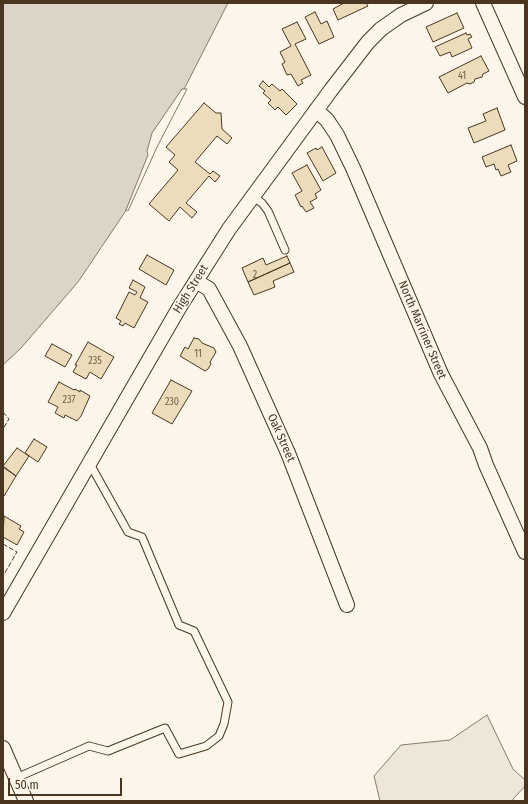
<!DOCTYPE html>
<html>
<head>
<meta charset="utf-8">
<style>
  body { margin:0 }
  #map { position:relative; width:528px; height:804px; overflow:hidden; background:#fbf6e9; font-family:"Fira Sans Condensed",sans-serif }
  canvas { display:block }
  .frame { position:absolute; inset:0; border:4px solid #4a3520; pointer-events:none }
  .scale { position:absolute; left:8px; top:778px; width:114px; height:18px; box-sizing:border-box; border:2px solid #4a3520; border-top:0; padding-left:5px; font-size:12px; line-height:14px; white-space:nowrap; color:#4a3520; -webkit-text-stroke:3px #fbf6e9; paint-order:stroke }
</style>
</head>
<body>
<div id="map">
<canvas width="528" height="804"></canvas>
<div class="frame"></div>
<div class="scale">50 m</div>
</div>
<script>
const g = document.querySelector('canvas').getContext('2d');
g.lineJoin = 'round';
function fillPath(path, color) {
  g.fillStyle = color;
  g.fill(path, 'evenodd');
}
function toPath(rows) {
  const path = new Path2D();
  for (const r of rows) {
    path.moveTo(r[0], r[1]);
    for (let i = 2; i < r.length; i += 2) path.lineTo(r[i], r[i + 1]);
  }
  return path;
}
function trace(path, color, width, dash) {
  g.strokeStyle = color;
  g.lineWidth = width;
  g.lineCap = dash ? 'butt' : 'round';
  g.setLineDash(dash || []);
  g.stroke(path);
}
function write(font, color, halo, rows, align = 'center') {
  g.font = font + ' "Fira Sans Condensed",sans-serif';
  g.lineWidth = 3;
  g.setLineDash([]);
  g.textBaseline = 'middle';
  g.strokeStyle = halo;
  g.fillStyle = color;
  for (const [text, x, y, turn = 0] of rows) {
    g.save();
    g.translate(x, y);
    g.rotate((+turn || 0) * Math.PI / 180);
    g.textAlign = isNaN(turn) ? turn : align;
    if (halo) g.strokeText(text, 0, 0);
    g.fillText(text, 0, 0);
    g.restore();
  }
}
const green = toPath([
  [487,715,513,769,525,780,525,786,513,799,513,801,380,801,374,776,401,745,450,740,487,715]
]);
const water = toPath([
  [3,3,228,3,155,146,125,212,78,282,21,348,3,365,3,3]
]);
const pier = toPath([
  [182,89,187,89,157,147,128,211,126,210,148,155,147,151,152,133,182,89]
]);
const building = toPath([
  [344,3,366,3,368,6,338,20,333,9,344,3],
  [315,12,321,24,327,21,334,37,319,44,305,17,315,12],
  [457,13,464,28,433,42,426,27,457,13],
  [297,22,306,39,295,44,311,75,301,80,303,83,298,86,291,74,287,75,282,64,285,62,280,52,291,46,282,29,297,22],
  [466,33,467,35,470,34,472,37,468,39,472,48,452,57,450,52,440,56,435,47,466,33],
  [481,56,489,71,483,74,482,77,475,79,474,82,470,84,467,83,448,93,439,77,481,56],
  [263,81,269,87,272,84,280,91,282,89,297,104,286,115,278,107,275,110,268,103,271,100,263,93,265,91,259,86,263,81],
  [204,103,216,113,221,113,222,129,232,138,227,144,217,136,195,162,210,174,213,171,220,176,215,182,209,176,186,203,197,212,192,218,180,207,169,221,149,204,178,170,169,162,175,155,166,147,204,103],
  [497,108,505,130,474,143,468,128,486,121,483,114,497,108],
  [511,145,517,161,508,165,511,172,501,176,498,169,496,170,494,164,486,167,482,157,511,145],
  [322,147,336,173,323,181,307,153,316,148,317,150,322,147],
  [307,165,321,190,315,194,317,198,310,202,314,208,306,212,302,206,301,207,295,195,302,191,292,173,307,165],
  [147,255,174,270,166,285,139,269,147,255],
  [287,256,290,263,248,282,242,268,263,258,266,265,287,256],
  [290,263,294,272,273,281,275,287,254,295,248,282,290,263],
  [133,280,145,287,140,298,148,302,134,328,125,323,123,326,119,324,121,321,116,318,129,292,135,295,137,292,129,288,133,280],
  [194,338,199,339,202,343,214,348,216,352,210,362,211,364,208,369,205,371,180,356,185,347,188,349,194,338],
  [88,342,114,357,101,379,90,372,86,379,73,372,77,365,75,365,88,342],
  [52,344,72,355,65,367,45,356,52,344],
  [171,380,192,391,172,424,152,413,171,380],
  [59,382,74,390,75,389,80,392,80,390,90,396,81,416,77,421,65,415,64,418,55,413,58,407,48,402,59,382],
  [34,439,47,447,38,462,25,453,34,439],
  [17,448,29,456,16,476,3,466,17,448],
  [3,467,16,476,4,496,3,495,3,467],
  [4,516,21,526,19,529,24,532,17,545,3,537,4,516]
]);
const service = toPath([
  [253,197,262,203,268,211,285,250],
  [16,778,89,746,108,751,165,728,179,754,206,746,219,736,224,724,228,702,194,631,179,625,142,537,128,532,90,464]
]);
const minor = toPath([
  [483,3,525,97],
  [316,110,327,120,337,135,353,168,441,374,480,448,486,465,525,552],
  [196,281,209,289,240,346,288,453,347,605],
  [3,613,179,308,229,229,331,90,368,42,381,29,401,15,426,3],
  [3,748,26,801]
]);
const fence = toPath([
  [3,412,9,419,3,429],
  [3,544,17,552,3,576]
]);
const numberNames = [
  ["41",462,76],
  ["2",255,275],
  ["11",198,354],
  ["235",95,361],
  ["237",69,400],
  ["230",172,402]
];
const streetNames = [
  ["High Street",191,289,-58],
  ["North Marriner Street",422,330,67],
  ["Oak Street",281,438,66]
];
fillPath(green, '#ede6d9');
trace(green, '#887966', 1);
fillPath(water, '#dcd4c6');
trace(water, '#887966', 1);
fillPath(pier, '#fbf6e9');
trace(pier, '#887966', 1);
fillPath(building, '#ecdcbc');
trace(building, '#4a3520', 1);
trace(service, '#4a3520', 9);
trace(minor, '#4a3520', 16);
trace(service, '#fbf6e9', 7);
trace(minor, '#fbf6e9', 14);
trace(fence, '#4a3520', 1, [5, 2]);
write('10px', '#725f47', null, numberNames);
write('12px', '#4a3520', '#fbf6e9', streetNames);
</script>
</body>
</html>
